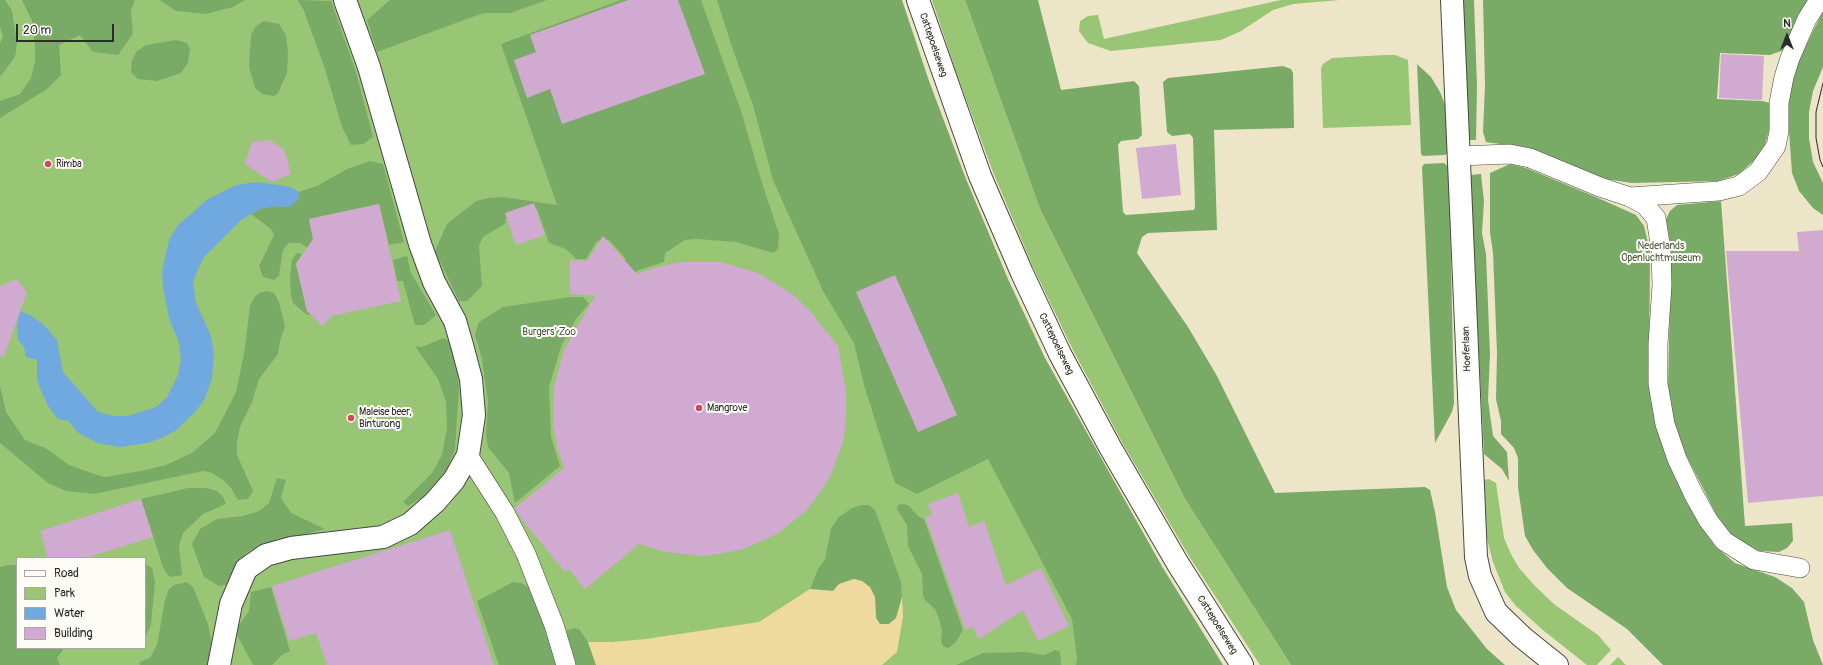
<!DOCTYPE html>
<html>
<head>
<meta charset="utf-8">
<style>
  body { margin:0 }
  #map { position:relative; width:1823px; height:665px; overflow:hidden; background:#ede5c8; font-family:Pangolin,sans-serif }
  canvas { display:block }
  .legend { position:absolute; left:16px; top:557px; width:130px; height:92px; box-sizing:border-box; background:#fdfcf7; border:1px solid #a9a8a5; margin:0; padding:5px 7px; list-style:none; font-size:12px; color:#2b2b2b }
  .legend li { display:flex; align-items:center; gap:8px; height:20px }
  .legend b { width:20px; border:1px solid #a9a8a5 }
  .north { position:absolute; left:1767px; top:16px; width:40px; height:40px; -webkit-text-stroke:3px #fdfcf7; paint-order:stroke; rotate:0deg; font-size:11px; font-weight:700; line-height:16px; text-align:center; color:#2b2b2b }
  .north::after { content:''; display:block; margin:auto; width:14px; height:18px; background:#2b2b2b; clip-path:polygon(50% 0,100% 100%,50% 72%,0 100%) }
  .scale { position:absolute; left:16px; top:24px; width:98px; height:18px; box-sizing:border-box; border:2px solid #2b2b2b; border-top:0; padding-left:5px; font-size:12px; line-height:14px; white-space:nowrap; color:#2b2b2b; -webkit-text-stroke:3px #fdfcf7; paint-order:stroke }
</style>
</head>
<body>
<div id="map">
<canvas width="1823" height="665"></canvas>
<ul class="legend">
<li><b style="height:5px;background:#fff"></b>Road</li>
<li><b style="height:11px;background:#98c674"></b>Park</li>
<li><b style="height:11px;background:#70a9e0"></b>Water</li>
<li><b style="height:11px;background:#d0aad1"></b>Building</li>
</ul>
<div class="north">N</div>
<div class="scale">20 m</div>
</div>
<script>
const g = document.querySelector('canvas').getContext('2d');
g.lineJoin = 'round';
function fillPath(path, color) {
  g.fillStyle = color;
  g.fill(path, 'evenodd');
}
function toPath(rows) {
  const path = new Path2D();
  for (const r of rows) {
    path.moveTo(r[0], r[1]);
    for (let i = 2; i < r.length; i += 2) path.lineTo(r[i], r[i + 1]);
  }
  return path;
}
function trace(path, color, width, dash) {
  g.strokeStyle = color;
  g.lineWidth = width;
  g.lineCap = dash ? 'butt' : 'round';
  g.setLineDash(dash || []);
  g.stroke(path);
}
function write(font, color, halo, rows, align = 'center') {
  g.font = font + ' Pangolin,sans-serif';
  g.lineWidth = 4;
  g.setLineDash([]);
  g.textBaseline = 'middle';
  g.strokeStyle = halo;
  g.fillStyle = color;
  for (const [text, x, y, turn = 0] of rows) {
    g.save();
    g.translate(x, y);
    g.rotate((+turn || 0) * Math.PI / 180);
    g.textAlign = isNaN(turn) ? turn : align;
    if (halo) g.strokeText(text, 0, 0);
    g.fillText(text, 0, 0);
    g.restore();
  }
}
const green = toPath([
  [0,0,805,0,1097,665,0,665],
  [17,558,145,558,145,648,17,648],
  [932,0,965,0,1040,209,1185,499,1291,665,1260,665,1189,556,1123,444,1072,348,1033,267,993,172,956,72],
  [1281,0,1340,0,1293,4,1273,10,1241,31,1221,40,1111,51,1088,43,1079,31,1080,21,1088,16,1098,15,1104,39],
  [1385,55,1395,55,1408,60,1411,125,1323,128,1321,68,1323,64,1332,58],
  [1489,479,1496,483,1504,538,1511,554,1519,568,1535,586,1555,605,1598,635,1611,650,1597,665,1587,665,1544,631,1516,606,1505,592,1493,562,1487,539,1484,480],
  [1618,657,1626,665,1610,665]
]);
const forest = toPath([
  [0,0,5,0,12,11,17,43,15,57,0,77,0,44,3,36,0,27],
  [22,0,135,0,131,10,133,34,118,55,93,52,80,35,59,45,61,75,47,89,0,118,0,101,20,94,31,78,35,61,35,46,32,21],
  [160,0,245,0,233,7,206,14,176,11],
  [298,0,331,1,356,72,373,137,363,144,351,145,342,127,325,69,304,11],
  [390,0,547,0,510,13,485,13,478,15,377,52,367,20],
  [621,0,701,0,741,111,762,183,779,234,778,249,773,253,736,242,697,239,685,240,665,253,664,262,639,270,631,275,620,265,626,259,609,240,597,241,586,259,576,259,566,249,549,243,537,209,505,219,506,223,483,237,479,246,482,286,467,301,459,301,435,251,447,224,476,201,489,198,503,197,557,205,501,44],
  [717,0,902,0,929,81,966,179,1008,279,1045,358,1163,568,1223,665,1076,665,1077,658,1072,619,988,459,917,494,895,483,864,385,854,343,823,291,773,180,753,105,733,50],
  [965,0,1038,0,1061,90,1134,81,1139,86,1142,135,1138,139,1121,141,1118,145,1123,212,1126,215,1194,210,1195,207,1193,138,1190,134,1172,136,1167,132,1163,82,1168,78,1283,66,1291,69,1293,73,1294,128,1214,130,1217,230,1148,233,1142,237,1137,253,1188,327,1217,376,1275,493,1425,487,1430,490,1435,512,1447,587,1456,610,1487,649,1505,665,1291,665,1185,499,1040,209],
  [1463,0,1474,0,1477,86,1476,140,1468,140],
  [1483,0,1808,0,1784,50,1770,55,1720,53,1717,99,1762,101,1770,103,1769,130,1765,145,1759,156,1739,174,1718,181,1632,183,1605,179,1528,148,1486,142,1483,132,1485,86],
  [1823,11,1823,67,1813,91,1809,112,1809,138,1813,162,1823,183,1823,215,1813,208,1799,191,1792,173,1787,103,1792,77,1800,58],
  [264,21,279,24,286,35,288,52,287,73,278,93,274,96,262,94,255,88,249,67,251,35,256,26],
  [176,40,187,43,190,49,188,63,181,73,157,81,138,79,131,72,132,60,137,51,146,45],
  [1417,64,1431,77,1440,92,1446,107,1448,153,1445,155,1423,156,1421,154],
  [370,161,383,164,404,242,389,245,379,204,309,219,316,253,300,243,289,243,284,248,282,255,279,276,274,280,263,277,259,266,274,235,271,229,251,214,260,209,273,206,286,207,298,199,299,192,317,186,347,169],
  [1444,163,1449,167,1454,403,1452,412,1435,443,1422,167,1424,164],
  [1510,164,1526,168,1596,197,1636,215,1644,226,1650,251,1649,385,1656,427,1668,461,1685,499,1700,525,1715,546,1735,563,1775,577,1792,588,1804,602,1813,640,1823,665,1663,665,1627,629,1567,588,1547,568,1533,550,1525,536,1518,487,1518,458,1514,448,1501,434,1501,421,1496,399,1497,353,1493,253,1490,232,1490,173],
  [1481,174,1484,201,1482,233,1486,254,1490,354,1488,400,1493,436,1507,452,1509,481,1502,469,1484,454,1470,175],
  [1721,201,1745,526,1792,523,1793,541,1787,548,1779,552,1759,551,1731,535,1717,516,1704,490,1686,455,1673,421,1668,385,1671,248,1666,219,1670,211,1677,205],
  [297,253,302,254,296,264,307,311,311,314,307,315,293,303,291,295,290,278,292,259],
  [407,256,411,273,436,315,424,325,415,325,403,281,397,281,393,260],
  [267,291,274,293,279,302,285,326,280,341,278,354,259,379,252,402,240,427,237,441,237,455,253,491,248,499,238,500,231,488,223,480,212,473,203,471,94,494,66,491,48,483,0,443,0,386,6,412,25,440,47,449,69,465,97,475,105,477,141,471,166,465,192,453,215,433,236,392,244,354,250,306,254,298,259,293],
  [571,297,583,297,589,304,576,319,562,344,549,387,551,437,560,466,515,503,509,473,488,447,486,435,488,403,482,359,475,335,477,327,479,322,503,307],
  [443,338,450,341,456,356,459,388,455,449,443,479,431,492,408,506,403,502,432,473,442,455,447,428,446,401,438,379,415,346,422,347],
  [277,478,286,480,281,498,291,513,325,529,260,546,248,552,239,560,226,585,219,586,204,577,192,544,200,529,217,519,243,516,259,511,269,503],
  [188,488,207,488,217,491,223,497,226,504,203,514,183,533,179,546,182,575,171,577,167,574,163,567,141,499],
  [902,504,908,505,919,517,924,519,963,630,956,642,949,648,944,647,941,642,942,631,939,619,935,609,925,600,923,595,922,574,908,546,907,525,897,509,898,505],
  [861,505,869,505,875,510,901,582,902,597,900,608,896,618,889,624,880,624,876,618,875,597,854,579,839,584,833,591,810,589,818,569,825,559,831,528,839,517,852,508],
  [145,564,152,568,155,582,151,624,145,638],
  [8,565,17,565,17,648,64,648,57,658,60,665,0,665,0,567],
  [187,582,193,587,208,624,212,645,208,665,140,665,139,662,150,658,157,645,165,600,169,589,174,585],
  [513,582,521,583,529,587,545,626,557,665,499,665,477,601],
  [271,587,290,651,282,655,272,665,253,665,237,635,237,628,249,611,251,592],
  [574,628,579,629,588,642,596,665,576,665,566,631],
  [1056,650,1060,652,1061,665,956,665,983,653,1025,652,1044,655]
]);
const sand = toPath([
  [854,579,862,581,870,587,875,597,876,618,880,624,889,624,896,618,902,597,903,616,897,652,882,665,596,665,588,642,612,642,646,639,759,622,810,589,833,591,839,584]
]);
const water = toPath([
  [257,182,285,186,292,188,299,192,298,199,293,205,286,207,273,206,260,209,241,220,204,257,198,269,193,282,196,303,211,336,214,354,212,378,205,398,197,410,175,431,161,438,148,443,120,447,97,443,77,432,69,421,58,419,48,406,39,386,37,377,37,360,26,357,24,347,18,340,17,325,20,311,32,316,44,325,57,340,63,372,98,412,113,416,128,416,156,407,167,397,178,375,181,359,179,343,169,318,163,287,162,272,169,240,178,225,208,199,236,185]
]);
const building = toPath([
  [628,0,678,0,705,74,562,124,550,89,527,98,514,60,536,52,530,35],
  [1721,54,1764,56,1762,100,1719,98],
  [269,140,284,149,291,174,272,182,245,164,252,142],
  [1176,144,1181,195,1142,199,1136,148],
  [534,203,545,235,516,245,505,213],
  [379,204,401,301,331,316,323,326,307,311,296,264,313,239,309,219],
  [1823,230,1823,496,1748,503,1726,251,1799,251,1797,232],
  [603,236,637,274,657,267,682,262,721,262,758,273,791,293,810,311,838,346,846,391,846,419,843,442,829,479,807,510,777,534,741,550,704,556,665,552,639,544,585,589,569,569,565,572,520,517,515,508,564,468,558,450,553,425,554,387,564,350,595,296,570,294,570,260,587,261],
  [895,275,957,415,918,432,856,292],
  [17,279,27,292,4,357,0,356,0,286],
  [958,493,969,527,984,521,1006,585,1041,568,1069,626,1038,641,1023,610,979,639,973,627,965,629,925,517,932,515,928,504],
  [141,499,153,537,86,558,48,558,40,531],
  [450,530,494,665,327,665,316,633,289,641,272,586]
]);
const service = toPath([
  [1459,156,1510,154,1530,158,1600,187,1630,197,1645,205,1656,218,1661,250,1662,285,1658,344,1658,384,1665,424,1677,459,1694,495,1708,520,1724,541,1754,560,1800,568],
  [1630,197,1719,191,1739,186,1758,172,1776,146,1779,131,1779,103,1784,77,1790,58,1807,19,1819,0],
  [468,455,505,513,526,554,554,625,566,665]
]);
const pedestrian = toPath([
  [219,665,231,604,246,569,266,555,291,548,383,537,410,524,435,502,454,480,468,455,474,415,471,379,462,345,455,321,434,282,420,244,369,67,345,0]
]);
const minor = toPath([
  [1452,0,1476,557,1480,576,1496,612,1522,637,1557,665]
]);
const tertiary = toPath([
  [918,0,980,176,1022,273,1060,354,1110,447,1178,564,1242,665]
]);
const tram = toPath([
  [1823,83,1816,112,1816,138,1820,160,1823,167]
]);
const markers = [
  [48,164,4,"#d1495b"],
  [699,408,4,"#d1495b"],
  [351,418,4,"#d1495b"]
];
const streetNames = [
  ["Cattepoelseweg",933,45,71],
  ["Cattepoelseweg",1056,344,64],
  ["Hoeferlaan",1467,349,-92],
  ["Cattepoelseweg",1217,625,58]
];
const poiNames = [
  ["Rimba",56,164],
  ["Mangrove",707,408],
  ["Maleise beer,",359,412],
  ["Binturong",359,424]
];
const parkNames = [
  ["Nederlands",1661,246],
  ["Openluchtmuseum",1661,258],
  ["Burgers' Zoo",549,332]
];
fillPath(green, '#98c674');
fillPath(forest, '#7aab66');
fillPath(sand, '#eeda9e');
fillPath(water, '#70a9e0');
fillPath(building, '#d0aad1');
trace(service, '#484743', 20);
trace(pedestrian, '#484743', 24);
trace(minor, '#484743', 24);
trace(tertiary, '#484743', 24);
trace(service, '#fff', 19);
trace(pedestrian, '#fff', 22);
trace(minor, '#fff', 22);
trace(tertiary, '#fff', 22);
trace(tram, '#2b2b2b', 1);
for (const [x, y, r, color] of markers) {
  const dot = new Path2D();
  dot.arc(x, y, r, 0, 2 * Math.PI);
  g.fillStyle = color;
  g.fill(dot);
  trace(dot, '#fdfcf7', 1.5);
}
write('10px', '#2b2b2b', '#fdfcf7', streetNames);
write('10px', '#2b2b2b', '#fdfcf7', poiNames, 'left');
write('10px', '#4c5a41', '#fdfcf7', parkNames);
</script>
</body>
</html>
